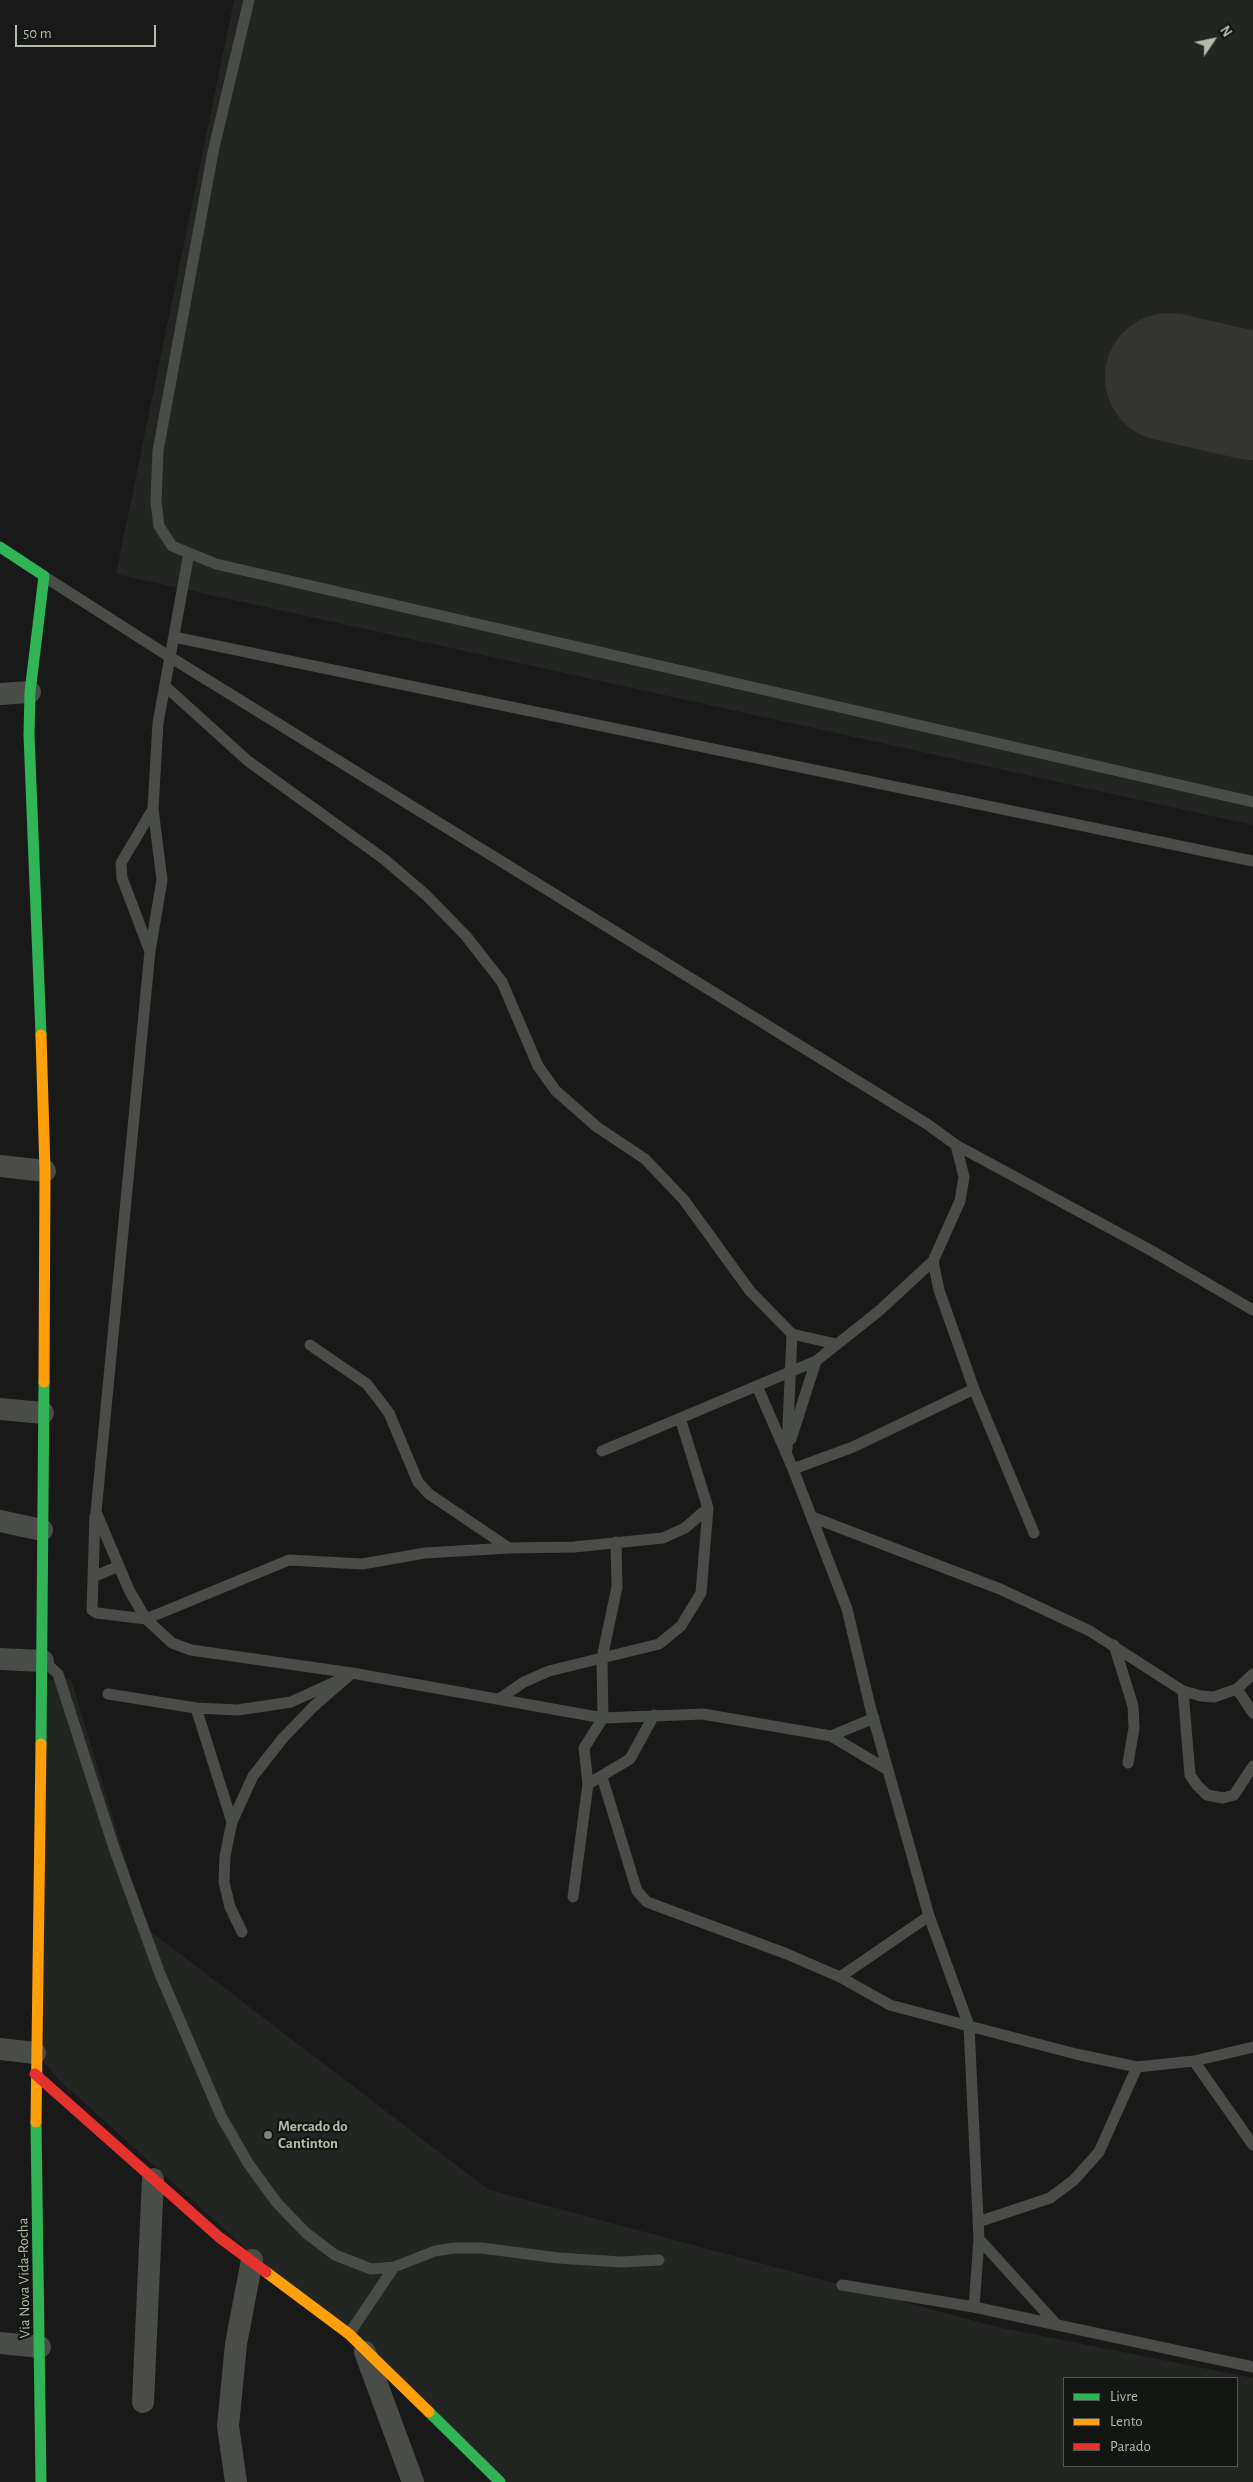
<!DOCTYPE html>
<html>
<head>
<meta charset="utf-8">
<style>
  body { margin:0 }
  #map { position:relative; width:1253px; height:2482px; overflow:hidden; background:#191919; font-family:"Alegreya Sans",sans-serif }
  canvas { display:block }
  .legend { position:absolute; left:1063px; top:2377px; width:175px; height:90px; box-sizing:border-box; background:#131513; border:1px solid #53574f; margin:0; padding:6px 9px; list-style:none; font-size:15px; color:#b4bba9 }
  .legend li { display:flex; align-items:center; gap:10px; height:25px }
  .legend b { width:25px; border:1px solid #53574f }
  .north { position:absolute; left:1188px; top:15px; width:50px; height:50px; -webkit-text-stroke:4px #131513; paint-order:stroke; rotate:56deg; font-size:14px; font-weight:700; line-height:20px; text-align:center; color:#b4bba9 }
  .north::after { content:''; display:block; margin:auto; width:18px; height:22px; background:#b4bba9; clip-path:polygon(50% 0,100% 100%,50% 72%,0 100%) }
  .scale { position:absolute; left:15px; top:25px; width:141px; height:22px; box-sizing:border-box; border:2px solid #b4bba9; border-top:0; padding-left:6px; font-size:15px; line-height:18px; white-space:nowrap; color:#b4bba9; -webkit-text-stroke:4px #131513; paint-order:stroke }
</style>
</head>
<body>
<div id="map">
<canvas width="1253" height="2482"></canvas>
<ul class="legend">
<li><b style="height:6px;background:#30b455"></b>Livre</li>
<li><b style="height:6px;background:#ff9f0a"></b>Lento</li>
<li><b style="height:6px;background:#e5322d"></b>Parado</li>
</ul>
<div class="north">N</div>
<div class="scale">50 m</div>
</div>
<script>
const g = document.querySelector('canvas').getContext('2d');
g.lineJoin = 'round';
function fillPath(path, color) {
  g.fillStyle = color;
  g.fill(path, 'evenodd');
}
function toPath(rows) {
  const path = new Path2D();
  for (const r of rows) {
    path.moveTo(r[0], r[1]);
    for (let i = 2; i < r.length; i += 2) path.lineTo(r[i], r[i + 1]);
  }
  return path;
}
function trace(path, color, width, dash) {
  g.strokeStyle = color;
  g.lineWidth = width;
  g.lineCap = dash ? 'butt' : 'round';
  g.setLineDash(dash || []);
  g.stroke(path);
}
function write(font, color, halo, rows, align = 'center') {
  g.font = font + ' "Alegreya Sans",sans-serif';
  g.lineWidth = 4.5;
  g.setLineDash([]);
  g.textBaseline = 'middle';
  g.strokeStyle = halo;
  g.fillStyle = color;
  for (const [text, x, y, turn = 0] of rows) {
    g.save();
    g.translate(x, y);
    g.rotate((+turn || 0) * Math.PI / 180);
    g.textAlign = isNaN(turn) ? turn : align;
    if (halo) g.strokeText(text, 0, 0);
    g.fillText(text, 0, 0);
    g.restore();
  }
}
const built = toPath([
  [234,0,1253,0,1253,825,116,574],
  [71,1679,146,1928,489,2190,997,2327,1253,2378,1253,2482,505,2482,59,2080,44,2062,40,1681],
  [1064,2378,1237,2378,1237,2466,1064,2466]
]);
const runway = toPath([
  [1169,377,1253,396]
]);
const lane = toPath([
  [249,0,213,152,158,451,156,502,159,526,172,546,216,564,1253,802],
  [189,553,158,723,153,809,162,880,150,951,96,1512,129,1590,146,1619,158,1630,172,1643,191,1650,352,1673,603,1718,703,1714,831,1736,888,1770],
  [45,577,170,657,927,1124,956,1145,1152,1251,1253,1310],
  [174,637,1253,861],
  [165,686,248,761,384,859,426,895,466,936,502,982,538,1066,556,1091,597,1127,645,1159,684,1200,750,1291,792,1334,836,1344],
  [149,949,122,878,121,863,153,809],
  [933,1261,939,1290,974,1389,1034,1533],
  [310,1345,367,1384,389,1413,418,1482,429,1494,509,1548],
  [757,1386,793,1469,847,1609,870,1706,929,1916,969,2026,1076,2054,1137,2067,1194,2061,1253,2047],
  [791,1439,816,1361],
  [787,1449,792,1334],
  [602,1451,816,1361,879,1311,933,1261,960,1201,964,1177,956,1145],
  [793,1469,853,1447,974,1389],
  [95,1516,92,1610,97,1613,146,1619,289,1560,362,1564,425,1553,509,1548,574,1547,663,1538,685,1528,708,1508],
  [812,1517,1000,1589,1090,1631,1183,1691,1201,1696,1214,1697,1237,1689,1253,1674],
  [93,1577,119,1566],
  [1114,1645,1133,1706,1134,1728,1128,1763],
  [46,1663,58,1674,114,1848,160,1974,221,2116,248,2163,277,2203,306,2233,335,2255,371,2269,394,2267,435,2251,454,2248,482,2248,558,2258,621,2262,659,2260],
  [1237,1689,1253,1713],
  [1183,1691,1190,1775,1197,1785,1207,1795,1223,1798,1234,1795,1253,1766],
  [108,1694,196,1708,238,1710,291,1702,337,1681],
  [499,1699,524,1682,549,1671,659,1644,681,1626,701,1593,708,1508,680,1418],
  [196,1708,232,1822],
  [831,1736,874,1718],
  [602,1777,637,1891,647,1902,787,1954,840,1977,890,2005,969,2026,979,2239,974,2307,1253,2367],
  [588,1784,584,1748,603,1718,602,1658,617,1587,616,1542],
  [573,1897,588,1784,630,1759,654,1715],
  [242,1932,230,1907,224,1882,225,1856,232,1822,253,1776,283,1738,314,1706,352,1673],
  [840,1977,929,1916],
  [1194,2061,1253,2145],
  [978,2222,1050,2198,1074,2180,1099,2152,1137,2067],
  [979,2239,1056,2324],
  [842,2285,974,2307],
  [349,2334,394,2267]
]);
const street = toPath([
  [0,694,30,692],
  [0,1166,45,1171],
  [0,1409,43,1413],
  [0,1521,42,1530],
  [0,1659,43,1661],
  [0,2049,35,2053],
  [0,2343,40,2347],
  [365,2352,413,2482],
  [143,2402,153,2179],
  [236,2482,228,2426,236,2344,252,2260]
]);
const fast = toPath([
  [0,547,44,576,30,692,29,735,41,1035],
  [41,1744,44,1382],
  [36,2122,41,2482],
  [429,2412,500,2482]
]);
const slow = toPath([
  [41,1035,45,1171,44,1382],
  [36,2122,41,1744],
  [266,2272,349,2334,429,2412]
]);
const jam = toPath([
  [35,2074,219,2237,266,2272]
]);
const markers = [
  [268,2135,5,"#7e8277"]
];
const poiNames = [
  ["Mercado do",278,2126],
  ["Cantinton",278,2143]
];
const streetNames = [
  ["Via Nova Vida-Rocha",24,2278,-91]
];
fillPath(built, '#232523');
trace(runway, '#343533', 128);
trace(lane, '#4a4c47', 11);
trace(street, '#4a4c47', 22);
trace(fast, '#30b455', 11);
trace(slow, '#ff9f0a', 11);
trace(jam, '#e5322d', 11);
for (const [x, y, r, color] of markers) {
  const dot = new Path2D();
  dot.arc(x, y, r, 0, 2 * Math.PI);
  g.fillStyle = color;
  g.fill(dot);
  trace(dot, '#131513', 2);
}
write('bold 15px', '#b4bba9', '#131513', poiNames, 'left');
write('15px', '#b4bba9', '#131513', streetNames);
</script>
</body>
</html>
